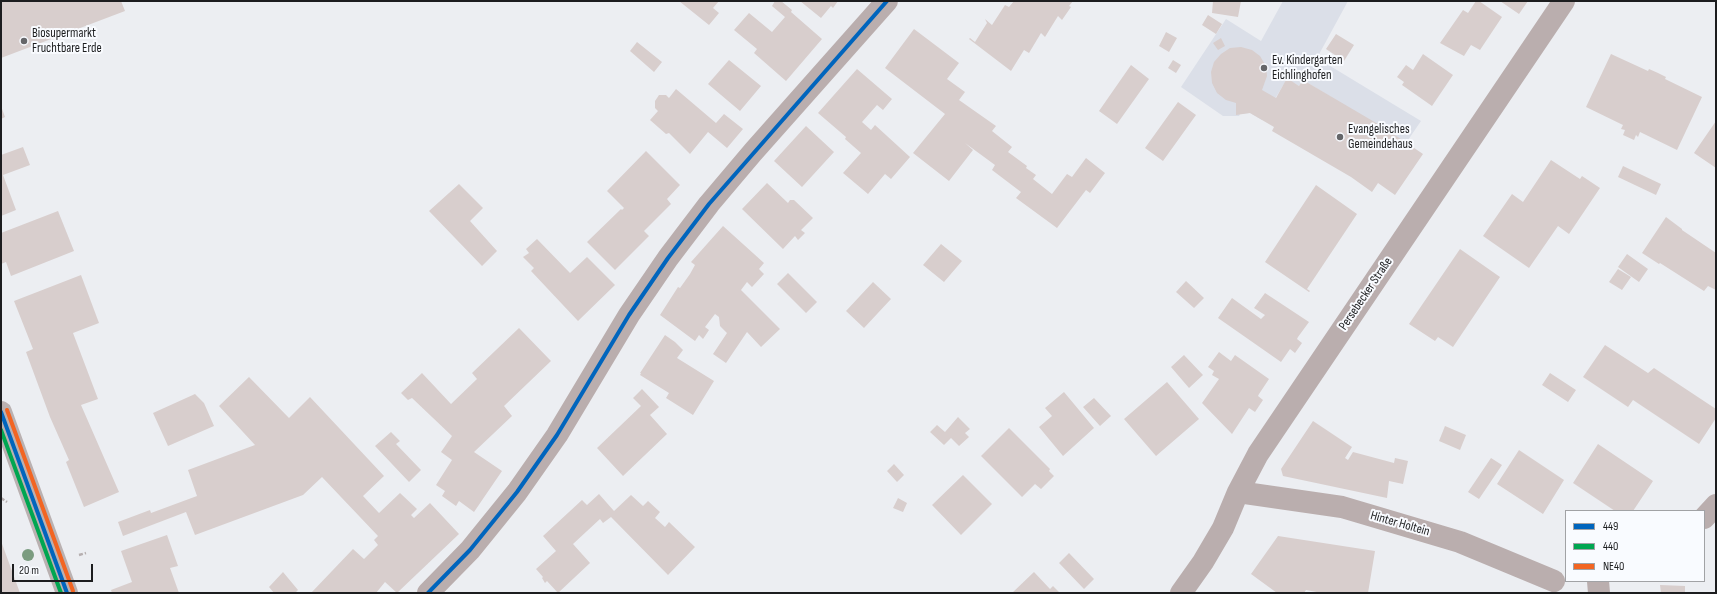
<!DOCTYPE html>
<html>
<head>
<meta charset="utf-8">
<style>
  body { margin:0 }
  #map { position:relative; width:1717px; height:594px; overflow:hidden; background:#eceef2; font-family:"Sofia Sans Condensed",sans-serif }
  canvas { display:block }
  .frame { position:absolute; inset:0; border:2px solid #1c1d1f; pointer-events:none }
  .legend { position:absolute; left:1565px; top:510px; width:140px; height:72px; box-sizing:border-box; background:#f9fbff; border:1px solid #a1a2a5; margin:0; padding:5px 7px; list-style:none; font-size:12px; color:#1c1d1f }
  .legend li { display:flex; align-items:center; gap:8px; height:20px }
  .legend b { width:20px; border:1px solid #a1a2a5 }
  .scale { position:absolute; left:12px; top:564px; width:81px; height:18px; box-sizing:border-box; border:2px solid #1c1d1f; border-top:0; padding-left:5px; font-size:12px; line-height:14px; white-space:nowrap; color:#1c1d1f; -webkit-text-stroke:3px #f9fbff; paint-order:stroke }
</style>
</head>
<body>
<div id="map">
<canvas width="1717" height="594"></canvas>
<div class="frame"></div>
<ul class="legend">
<li><b style="height:5px;background:#0065bd"></b>449</li>
<li><b style="height:5px;background:#00a651"></b>440</li>
<li><b style="height:5px;background:#f26522"></b>NE40</li>
</ul>
<div class="scale">20 m</div>
</div>
<script>
const g = document.querySelector('canvas').getContext('2d');
g.lineJoin = 'round';
function fillPath(path, color) {
  g.fillStyle = color;
  g.fill(path, 'evenodd');
}
function toPath(rows) {
  const path = new Path2D();
  for (const r of rows) {
    path.moveTo(r[0], r[1]);
    for (let i = 2; i < r.length; i += 2) path.lineTo(r[i], r[i + 1]);
  }
  return path;
}
function trace(path, color, width, dash) {
  g.strokeStyle = color;
  g.lineWidth = width;
  g.lineCap = dash ? 'butt' : 'round';
  g.setLineDash(dash || []);
  g.stroke(path);
}
function write(font, color, halo, rows, align = 'center') {
  g.font = font + ' "Sofia Sans Condensed",sans-serif';
  g.lineWidth = 4;
  g.setLineDash([]);
  g.textBaseline = 'middle';
  g.strokeStyle = halo;
  g.fillStyle = color;
  for (const [text, x, y, turn = 0] of rows) {
    g.save();
    g.translate(x, y);
    g.rotate((+turn || 0) * Math.PI / 180);
    g.textAlign = isNaN(turn) ? turn : align;
    if (halo) g.strokeText(text, 0, 0);
    g.fillText(text, 0, 0);
    g.restore();
  }
}
const built = toPath([
  [1283,1,1348,1,1317,58,1421,121,1406,143,1303,80,1299,86,1287,79,1262,120,1250,113,1240,114,1239,116,1223,116,1181,87,1226,19,1261,41]
]);
const building = toPath([
  [1,1,121,1,125,11,1,58],
  [679,1,719,1,713,8,719,13,709,25],
  [775,1,781,1,792,10,791,12,822,39,786,81,754,53,757,49,734,30,749,13,772,32,785,17,772,6],
  [800,1,838,1,833,8,831,6,821,18],
  [1014,1,1073,1,1069,6,1071,7,1062,20,1058,16,1045,37,1041,33,1029,53,1024,50,1011,71,969,39,970,38,975,42,987,23,985,19,992,25,1005,5,1009,7],
  [1213,1,1241,1,1238,17,1212,13],
  [1476,1,1479,1,1502,17,1480,50,1471,45,1464,56,1440,43,1463,10,1468,13],
  [1500,1,1528,1,1519,14],
  [1208,15,1222,24,1216,34,1202,25],
  [914,29,959,63,947,79,965,92,959,100,996,126,992,131,1012,147,1008,152,1027,166,1026,168,1036,175,1033,179,1052,194,1067,174,1072,177,1086,158,1105,173,1090,193,1086,190,1057,228,1016,198,1021,192,992,170,995,165,965,143,973,150,949,181,913,153,945,114,885,68],
  [1166,32,1177,38,1169,52,1159,46],
  [1336,34,1354,45,1344,61,1326,49],
  [1221,38,1225,46,1218,50,1213,43],
  [637,42,662,62,654,72,630,51],
  [1241,47,1252,50,1260,56,1266,66,1267,76,1262,90,1276,98,1287,78,1299,86,1303,80,1383,127,1423,154,1395,195,1378,183,1372,192,1351,177,1272,131,1274,127,1250,113,1236,115,1236,103,1226,100,1217,93,1212,83,1211,72,1214,62,1221,54,1230,48],
  [1423,54,1453,75,1432,106,1402,85,1404,82,1397,77,1406,65,1413,70],
  [1611,54,1648,71,1649,69,1658,73,1666,77,1665,79,1702,97,1677,150,1640,132,1638,137,1636,135,1634,140,1623,135,1625,130,1621,129,1623,125,1586,107],
  [729,60,761,86,740,111,708,84],
  [1173,60,1181,65,1176,73,1168,68],
  [1131,65,1149,79,1117,124,1099,111],
  [857,69,892,99,883,110,877,105,862,122,871,130,875,125,910,157,891,179,885,174,868,194,843,173,861,153,845,139,846,137,818,113],
  [676,89,716,123,724,114,743,129,727,148,708,132,690,154,669,133,666,134,650,120,658,111,655,108,655,101,659,95,666,95,669,98],
  [1178,102,1196,115,1163,161,1145,148],
  [1,106,5,117,1,119],
  [1716,121,1716,168,1694,153],
  [806,126,834,152,802,187,774,161],
  [23,147,30,165,3,175,16,210,1,216,1,155],
  [646,151,680,185,667,199,671,204,644,231,649,236,615,270,587,242,621,209,622,210,624,208,607,191],
  [1551,160,1580,179,1582,176,1600,188,1569,234,1558,226,1529,268,1483,236,1512,194,1523,202],
  [1623,166,1661,184,1656,195,1618,177],
  [767,183,788,203,790,200,794,200,813,218,801,230,805,233,798,240,795,236,783,249,742,209],
  [459,184,483,208,470,221,497,251,482,266,429,211],
  [1316,185,1357,214,1307,289,1310,291,1309,292,1265,262],
  [58,211,74,251,11,276,6,262,1,264,1,233],
  [1666,217,1682,229,1682,230,1716,253,1716,290,1708,286,1704,291,1660,263,1659,264,1642,253],
  [723,226,764,263,759,269,764,274,752,287,747,282,741,290,780,329,761,347,747,332,726,363,713,354,727,333,720,326,719,317,715,314,705,327,709,330,703,339,699,335,695,341,660,315,678,287,680,288,690,274,695,265,691,262],
  [537,239,570,273,587,257,615,285,578,321,531,271,534,268,523,257,529,253,526,249],
  [941,244,962,261,944,282,923,265],
  [1460,249,1500,277,1453,347,1438,337,1435,341,1409,324],
  [1627,254,1648,269,1639,282,1618,267],
  [1618,269,1631,277,1622,290,1609,282],
  [788,273,817,302,806,313,777,284],
  [81,275,99,323,73,333,98,399,81,405,119,492,84,507,66,462,69,460,50,417,26,352,33,349,14,301],
  [1186,281,1204,298,1194,308,1176,292],
  [873,282,891,299,864,328,846,311],
  [1265,293,1309,322,1298,337,1297,339,1302,343,1295,353,1290,349,1281,362,1218,318,1232,298,1261,319,1265,315,1254,308],
  [519,328,551,361,504,406,512,416,474,452,502,471,474,512,459,501,456,506,442,496,445,491,436,485,452,460,441,452,452,436,412,398,408,400,401,393,422,373,451,404,477,379,472,373],
  [665,335,675,342,683,350,677,358,714,381,693,415,666,398,669,393,640,375,641,373,640,373],
  [1605,345,1648,373,1654,368,1716,409,1716,418,1699,444,1633,400,1628,407,1583,377],
  [1219,352,1231,361,1235,355,1269,379,1259,394,1258,396,1263,400,1255,412,1249,408,1232,434,1202,403,1219,379,1212,375,1214,371,1208,367],
  [1184,355,1203,375,1189,388,1171,367],
  [1550,373,1576,390,1568,402,1542,385],
  [249,377,289,418,310,397,384,476,363,496,379,513,400,493,417,509,411,515,414,518,430,503,459,534,397,593,385,582,376,593,311,593,353,549,364,559,378,545,374,540,378,536,322,477,303,495,195,535,186,512,123,536,118,522,150,510,151,513,197,496,188,470,255,445,219,406],
  [1167,382,1199,419,1156,456,1124,419],
  [642,389,659,407,650,415,667,434,623,476,597,448,641,406,633,398],
  [1064,392,1094,428,1063,456,1039,427,1052,416,1045,408],
  [195,394,204,403,214,426,168,446,153,413],
  [1094,398,1111,416,1100,426,1083,407],
  [958,417,970,429,965,433,969,437,959,446,951,438,944,445,930,432,937,425,945,432],
  [1313,421,1352,447,1345,458,1348,460,1353,452,1394,463,1395,458,1408,461,1403,484,1389,481,1387,498,1283,476,1281,469],
  [1445,426,1466,435,1460,450,1439,441],
  [1009,428,1050,469,1049,471,1054,476,1041,489,1035,484,1022,497,981,456],
  [391,432,400,441,396,444,421,470,409,482,375,446],
  [1598,444,1653,481,1633,511,1615,511,1573,483],
  [1519,450,1564,480,1543,514,1497,484],
  [1491,458,1502,465,1479,499,1468,492],
  [894,464,904,475,897,482,887,471],
  [963,475,992,504,961,535,932,505],
  [599,494,614,511,631,495,643,506,648,501,660,512,655,518,665,527,669,522,695,547,668,575,611,517,603,523,600,519,573,544,590,563,558,593,547,581,545,583,542,578,543,577,536,569,556,551,543,536,582,500,587,505],
  [898,498,907,503,903,512,893,508],
  [167,535,178,566,170,568,179,593,112,593,111,590,132,582,121,551],
  [1278,536,1375,551,1368,593,1322,593,1306,590,1304,593,1277,593,1251,574],
  [1,541,20,593,1,593],
  [1069,553,1094,579,1084,589,1059,563],
  [283,572,298,590,295,593,274,593,269,587],
  [1034,572,1050,589,1053,586,1060,593,1012,593],
  [1660,585,1685,586,1685,593,1661,593]
]);
const path = toPath([
  [1,498,7,502],
  [79,555,86,553],
  [24,574,34,571]
]);
const minor = toPath([
  [1238,492,1342,507,1460,542,1554,581],
  [1704,518,1716,505],
  [1598,581,1599,593],
  [428,593,470,550,517,492,557,435,629,315,668,258,709,204,753,152,887,1],
  [1181,593,1203,562,1223,528,1238,492,1258,454,1564,1]
]);
const major = toPath([
  [1,412,67,593]
]);
const bus1 = toPath([
  [1,412,67,593],
  [428,593,470,550,517,492,557,435,629,315,668,258,709,204,887,1]
]);
const bus2 = toPath([
  [1,430,61,593]
]);
const bus3 = toPath([
  [7,410,73,591]
]);
const trees = [
  [28,555]
];
const markers = [
  [24,41,4,"#656669"],
  [1264,68,4,"#656669"],
  [1340,137,4,"#656669"]
];
const poiNames = [
  ["Biosupermarkt",32,34],
  ["Fruchtbare Erde",32,49],
  ["Ev. Kindergarten",1272,61],
  ["Eichlinghofen",1272,76],
  ["Evangelisches",1348,130],
  ["Gemeindehaus",1348,145]
];
const streetNames = [
  ["Persebecker Straße",1366,294,-56],
  ["Hinter Holtein",1400,524,16]
];
fillPath(built, '#dbdfe8');
fillPath(building, '#d8cecd');
trace(path, '#b6afb0', 2.5, [4, 2]);
trace(minor, '#baaeae', 22);
trace(major, '#bab1b1', 22);
trace(bus1, '#0065bd', 4);
trace(bus2, '#00a651', 4);
trace(bus3, '#f26522', 4);
g.fillStyle = '#7b9c80';
for (const [x, y] of trees) {
  g.beginPath();
  g.arc(x, y, 6, 0, 2 * Math.PI);
  g.fill();
}
for (const [x, y, r, color] of markers) {
  const dot = new Path2D();
  dot.arc(x, y, r, 0, 2 * Math.PI);
  g.fillStyle = color;
  g.fill(dot);
  trace(dot, '#f9fbff', 1.5);
}
write('13px', '#1c1d1f', '#f9fbff', poiNames, 'left');
write('13px', '#1c1d1f', '#f9fbff', streetNames);
</script>
</body>
</html>
